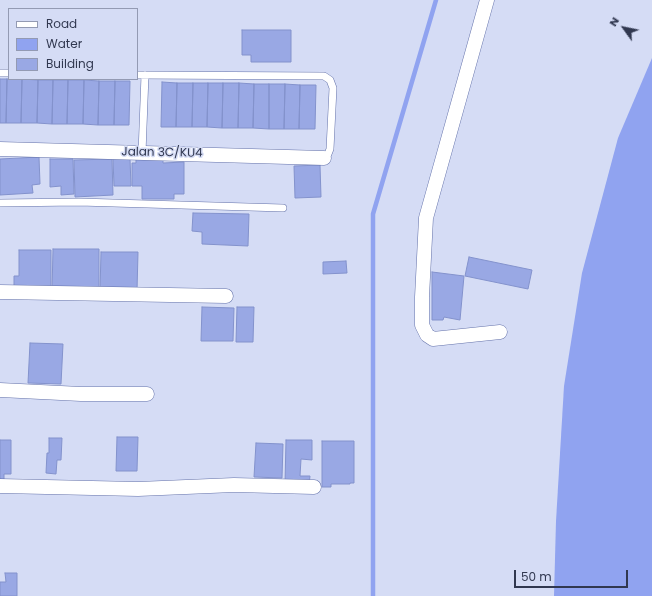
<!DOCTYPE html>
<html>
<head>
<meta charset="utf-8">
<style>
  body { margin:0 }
  #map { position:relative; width:652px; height:596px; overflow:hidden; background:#d5dcf5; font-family:Poppins,sans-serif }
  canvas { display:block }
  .legend { position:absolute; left:8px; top:8px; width:130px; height:72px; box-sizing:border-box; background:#d5dcf5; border:1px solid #939ab3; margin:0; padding:5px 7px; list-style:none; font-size:12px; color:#313850 }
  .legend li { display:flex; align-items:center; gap:8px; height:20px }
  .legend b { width:20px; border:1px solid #939ab3 }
  .north { position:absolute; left:604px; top:8px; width:40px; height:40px; -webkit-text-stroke:3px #d5dcf5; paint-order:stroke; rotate:303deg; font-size:11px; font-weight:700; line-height:16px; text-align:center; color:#313850 }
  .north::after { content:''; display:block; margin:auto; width:14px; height:18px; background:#313850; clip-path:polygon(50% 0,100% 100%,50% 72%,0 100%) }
  .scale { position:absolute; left:514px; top:570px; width:114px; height:18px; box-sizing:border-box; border:2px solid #313850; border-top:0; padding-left:5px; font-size:12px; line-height:14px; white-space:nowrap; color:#313850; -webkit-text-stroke:3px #d5dcf5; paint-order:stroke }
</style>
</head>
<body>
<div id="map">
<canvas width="652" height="596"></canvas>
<ul class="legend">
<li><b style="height:5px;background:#fff"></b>Road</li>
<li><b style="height:11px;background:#90a3f0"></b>Water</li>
<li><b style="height:11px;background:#99a8e4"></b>Building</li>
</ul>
<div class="north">N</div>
<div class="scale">50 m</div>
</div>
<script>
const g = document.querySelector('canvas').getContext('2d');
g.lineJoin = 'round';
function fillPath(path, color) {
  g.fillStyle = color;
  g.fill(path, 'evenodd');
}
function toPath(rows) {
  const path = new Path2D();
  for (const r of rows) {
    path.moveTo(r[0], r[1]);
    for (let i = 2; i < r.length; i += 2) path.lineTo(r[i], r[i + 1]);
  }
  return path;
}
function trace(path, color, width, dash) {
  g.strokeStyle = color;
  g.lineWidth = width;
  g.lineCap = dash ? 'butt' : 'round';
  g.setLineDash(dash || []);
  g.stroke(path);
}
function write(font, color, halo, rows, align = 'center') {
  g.font = font + ' Poppins,sans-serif';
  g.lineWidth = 3;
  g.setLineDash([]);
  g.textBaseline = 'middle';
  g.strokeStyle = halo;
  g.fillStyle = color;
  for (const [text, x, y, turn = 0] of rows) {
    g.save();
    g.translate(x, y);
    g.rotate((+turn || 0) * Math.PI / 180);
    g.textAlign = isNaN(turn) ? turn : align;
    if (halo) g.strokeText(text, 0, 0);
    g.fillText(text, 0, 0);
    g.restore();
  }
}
const water = toPath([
  [652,58,652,596,554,596,556,521,564,386,582,273,618,138]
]);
const stream = toPath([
  [373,596,373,214,436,0]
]);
const building = toPath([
  [242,30,291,30,291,62,251,62,251,55,242,55,242,30],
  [0,79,7,79,6,123,0,123,0,79],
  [7,79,22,79,21,123,6,123,7,79],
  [22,79,38,80,37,123,21,123,22,79],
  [38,80,53,80,52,124,37,123,38,80],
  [53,80,68,80,67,124,52,124,53,80],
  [68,80,84,80,83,124,67,124,68,80],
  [84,80,99,81,98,125,83,124,84,80],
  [99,81,115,81,114,125,98,125,99,81],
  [115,81,130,81,129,125,114,125,115,81],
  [162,82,177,83,176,127,161,127,162,82],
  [177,83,193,83,192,127,176,127,177,83],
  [193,83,208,83,207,127,192,127,193,83],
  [208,83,223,83,222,128,207,127,208,83],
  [223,83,239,83,238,128,222,128,223,83],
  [239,83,254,84,253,128,238,128,239,83],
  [254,84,269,84,269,129,253,128,254,84],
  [269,84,285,84,284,129,269,129,269,84],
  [285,84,300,85,299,129,284,129,285,84],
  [300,85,316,85,315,129,299,129,300,85],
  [39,157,40,184,32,185,33,193,0,195,0,159,39,157],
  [163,157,163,163,184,162,184,194,174,194,174,199,142,199,142,186,132,186,132,163,136,163,136,158,163,157],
  [50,159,73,159,74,194,61,195,61,186,50,187,50,159],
  [112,159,113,195,75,197,74,160,112,159],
  [113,159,130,159,131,186,114,186,113,159],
  [320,165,321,197,295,198,294,166,320,165],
  [193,213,249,214,248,246,202,244,202,232,192,231,193,213],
  [53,249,99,249,99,291,52,291,53,249],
  [19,250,51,250,51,290,14,290,14,276,19,276,19,250],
  [101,252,138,252,137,291,100,291,101,252],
  [469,257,532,270,528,289,465,276,469,257],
  [346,261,347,273,323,274,323,262,346,261],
  [432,272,464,276,460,320,444,317,443,320,432,320,432,272],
  [202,307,234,308,233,341,201,341,202,307],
  [237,307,254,307,253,342,236,342,237,307],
  [30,343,63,344,61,384,28,383,30,343],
  [117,437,138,437,137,471,116,471,117,437],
  [49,438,62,438,61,460,57,460,56,474,46,473,47,453,49,453,49,438],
  [0,440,11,440,11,474,4,474,4,481,0,481,0,440],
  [286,440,312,440,312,460,301,459,300,476,310,476,309,485,285,484,286,440],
  [322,441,354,441,354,483,350,483,350,484,331,484,331,487,322,487,322,441],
  [256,443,283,444,282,478,254,477,256,443],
  [5,573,17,573,17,596,0,596,0,582,6,582,5,573]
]);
const lane = toPath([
  [0,73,9,73],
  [137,75,324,76,330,80,333,88,330,149,328,154,324,158],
  [142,153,145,75],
  [0,203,79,202,283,208]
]);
const street = toPath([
  [487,0,426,218,422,297,422,325,427,335,433,339,500,332],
  [0,149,324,158],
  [0,292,226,296],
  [0,390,81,394,147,394],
  [0,486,138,489,234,485,314,487]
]);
const streetNames = [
  ["Jalan 3C/KU4",162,153,1]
];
fillPath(water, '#90a3f0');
trace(stream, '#90a3f0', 4.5);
fillPath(building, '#99a8e4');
trace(building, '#8392cc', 1);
trace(lane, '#6472aa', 8);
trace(street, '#6472aa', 15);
trace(lane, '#fff', 7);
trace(street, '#fff', 14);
write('12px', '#313850', '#d5dcf5', streetNames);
</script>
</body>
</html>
